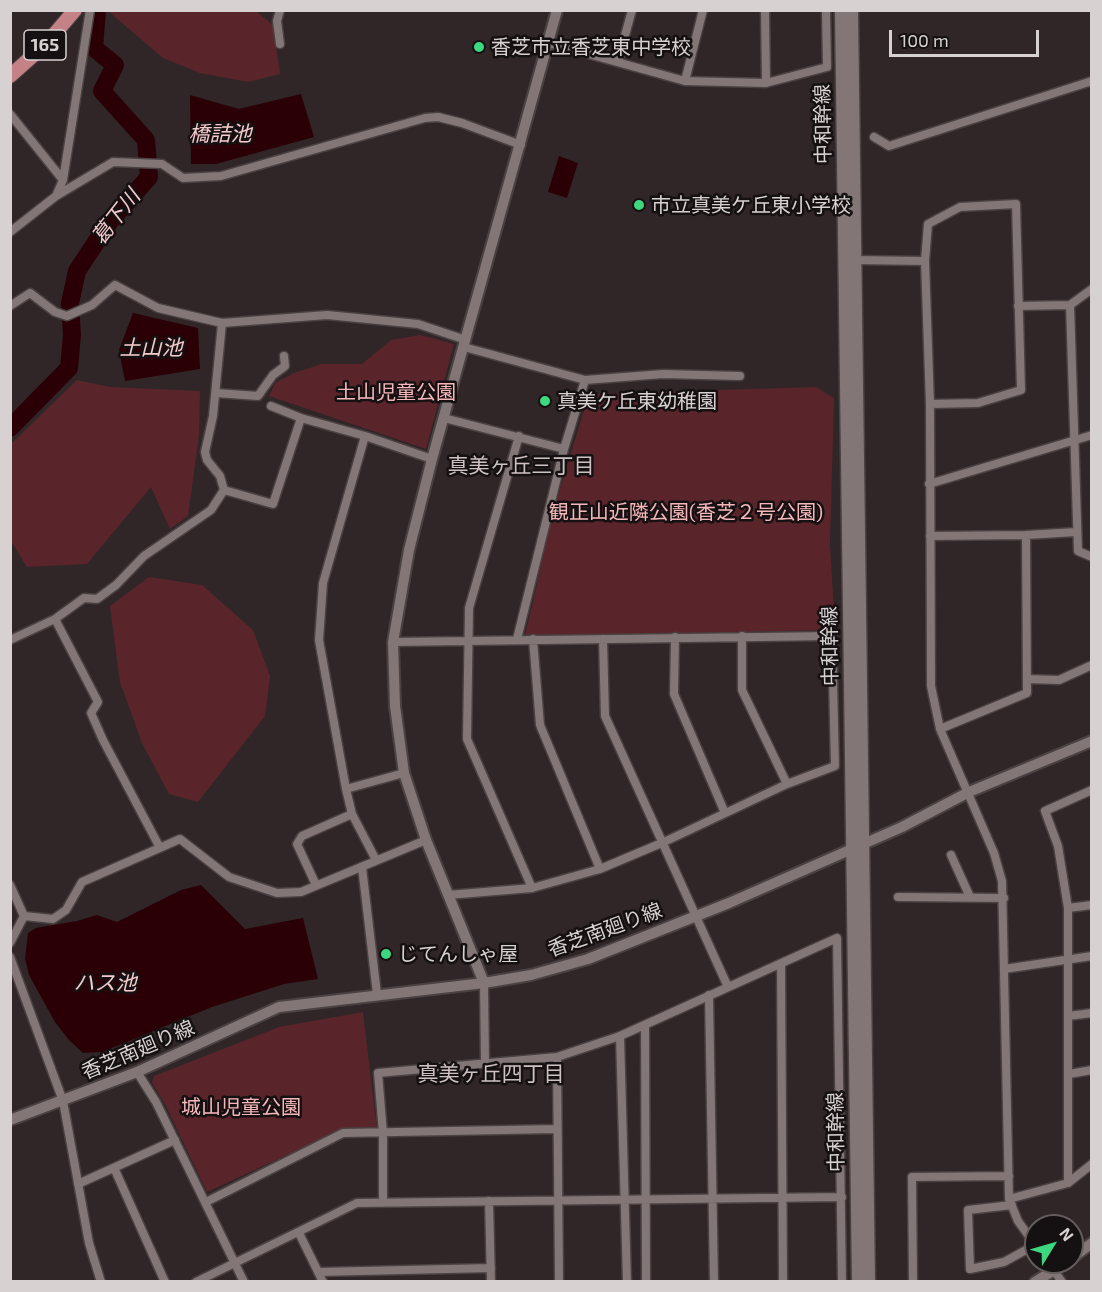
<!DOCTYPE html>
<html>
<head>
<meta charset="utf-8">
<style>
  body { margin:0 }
  #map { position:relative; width:1102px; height:1292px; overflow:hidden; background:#302627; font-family:"Exo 2",sans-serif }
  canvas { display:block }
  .frame { position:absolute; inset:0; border:12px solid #d8d1d1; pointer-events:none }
  .north { position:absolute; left:1024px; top:1214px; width:60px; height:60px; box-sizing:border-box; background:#151011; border:2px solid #635d5e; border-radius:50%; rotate:53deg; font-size:16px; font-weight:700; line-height:24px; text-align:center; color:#d8d1d1 }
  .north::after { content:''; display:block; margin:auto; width:21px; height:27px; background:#3cd77e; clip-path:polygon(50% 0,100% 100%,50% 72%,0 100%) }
  .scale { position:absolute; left:889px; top:30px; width:150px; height:27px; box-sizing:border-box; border:3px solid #d8d1d1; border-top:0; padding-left:8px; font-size:18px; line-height:21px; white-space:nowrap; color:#d8d1d1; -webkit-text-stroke:4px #151011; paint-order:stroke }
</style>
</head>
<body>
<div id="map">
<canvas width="1102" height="1292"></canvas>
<div class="frame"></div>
<div class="north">N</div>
<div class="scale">100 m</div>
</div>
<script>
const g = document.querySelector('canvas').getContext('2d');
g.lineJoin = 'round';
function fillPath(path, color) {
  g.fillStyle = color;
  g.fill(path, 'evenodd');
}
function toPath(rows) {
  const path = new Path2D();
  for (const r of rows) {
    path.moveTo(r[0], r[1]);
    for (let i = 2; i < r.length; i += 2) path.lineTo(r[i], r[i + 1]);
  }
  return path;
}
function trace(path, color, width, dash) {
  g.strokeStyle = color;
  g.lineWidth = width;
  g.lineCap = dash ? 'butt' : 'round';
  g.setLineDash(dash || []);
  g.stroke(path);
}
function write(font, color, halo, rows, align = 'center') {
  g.font = font + ' "Exo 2","Noto Sans JP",sans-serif';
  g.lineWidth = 5;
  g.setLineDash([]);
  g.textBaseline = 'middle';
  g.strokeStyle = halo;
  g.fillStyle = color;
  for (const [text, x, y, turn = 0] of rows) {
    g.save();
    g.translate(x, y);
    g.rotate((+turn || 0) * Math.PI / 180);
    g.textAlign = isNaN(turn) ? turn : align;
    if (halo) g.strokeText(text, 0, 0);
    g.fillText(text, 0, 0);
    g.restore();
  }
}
const green = toPath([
  [108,11,256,11,273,25,280,74,248,82,200,73,163,58],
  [420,335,454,344,426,449,269,396,275,383,294,373,322,364,362,364,391,340],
  [77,380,110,387,200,391,199,435,188,516,170,529,151,487,87,564,27,567,11,541,11,444],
  [816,387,834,398,830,544,835,630,525,636,554,509,589,394],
  [149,577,202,585,253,630,270,676,265,716,198,802,169,794,142,743,120,682,110,606],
  [363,1012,377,1129,343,1129,207,1192,165,1104,152,1083,154,1076,279,1027]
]);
const water = toPath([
  [301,94,314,137,216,164,191,164,190,95,239,109],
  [559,156,578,163,567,198,548,192],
  [133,313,198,328,200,369,125,381,119,350],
  [201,885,245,929,303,918,318,979,284,984,212,1007,102,1052,83,1053,69,1040,55,1022,29,975,25,959,28,933,36,928,77,921,97,915,117,922,181,890]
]);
const river = toPath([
  [10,428,69,368,72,335,70,303,77,271,110,221,149,177,146,140,102,91,115,65,94,48,97,10]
]);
const minor = toPath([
  [765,10,766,83],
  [549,43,685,81,766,83,827,67,826,10],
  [280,44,277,21,280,10],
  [618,61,632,10],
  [685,81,703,10],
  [10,114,63,180],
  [874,137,889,146,1092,81],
  [56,196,113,162,162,164,183,178,221,176,425,118,438,117,462,123,521,145],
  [10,232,56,196,63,180,90,10],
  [855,260,925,261],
  [1092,289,1070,305,1078,551,1092,557],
  [10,306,30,293,55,312,67,316,92,305,115,285,158,308,222,323,327,315,418,324,466,340],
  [1018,306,1070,305],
  [222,323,213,416,205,452,207,460,220,476,224,490,273,504,301,418],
  [464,347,585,380,663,374,740,376],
  [216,393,258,396,273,375,285,366,284,356],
  [930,404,978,403,1021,390,1016,204,960,207,928,224,925,261,930,404,931,686,940,729,994,853,1002,881,1009,1199,1018,1221,1036,1246],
  [271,406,301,418,365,436],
  [444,418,564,449],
  [519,436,469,608,467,739,532,888],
  [929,484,1092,435],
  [1026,535,1076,532],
  [930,536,1026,535,1027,693,940,729],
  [55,619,84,598,97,599,116,585,144,556,211,510,224,490],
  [742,636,742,690,787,784],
  [675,637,674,694,725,813],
  [517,639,564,449,585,380],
  [533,639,540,725,600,869],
  [603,639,605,716,728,987],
  [10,640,55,619,98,702,91,713,103,740,159,846],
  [393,642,832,636,835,766,787,784,664,842,600,869,532,888,448,895],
  [1027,679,1059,680,1092,665],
  [404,773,346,789,319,640,323,583,365,436,432,459],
  [346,789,352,814,376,860],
  [951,855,970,897],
  [362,867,377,994],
  [10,885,24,916],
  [316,885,297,844,302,836,352,814],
  [898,897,1004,898],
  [1068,908,1092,905],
  [24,916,53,919,66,910,82,882,180,839,229,877,277,893,301,892,426,840],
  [10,943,24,916],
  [10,957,63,1101,89,1243,101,1282],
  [781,964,783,1282],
  [1004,969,1092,956],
  [484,983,485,1063],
  [709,995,714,1282],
  [1068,1016,1092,1013],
  [645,1025,646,1282],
  [557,1057,620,1036],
  [137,1072,156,1102,244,1282],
  [1069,1074,1092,1070],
  [115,1170,165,1282],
  [1068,1183,1068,908,1058,846,1045,811,1092,790],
  [78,1184,175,1140],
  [1009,1199,1068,1183,1092,1164],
  [489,1201,491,1282],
  [206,1202,343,1133,556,1129],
  [383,1202,383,1133,378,1073,557,1057,559,1282],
  [1012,1205,968,1210,970,1269,1004,1262,1035,1245],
  [299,1233,323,1282],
  [1048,1262,1062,1282],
  [318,1272,491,1268],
  [196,1282,357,1203,842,1197],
  [627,1282,620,1036,837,938,842,1282],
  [913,1282,912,1177,1009,1176]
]);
const tertiary = toPath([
  [484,983,426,840,404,773,395,706,393,642,409,550,432,459,557,10],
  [10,1120,137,1072,279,1007,484,983,531,975,588,959,729,903,902,827,969,792,1092,741],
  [1072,1258,1092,1243],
  [1035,1282,1067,1262]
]);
const secondary = toPath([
  [841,10,858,1282],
  [852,10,869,1282]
]);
const trunk = toPath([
  [10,76,46,44,75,10]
]);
const markers = [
  [479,47,6,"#3cd77e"],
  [639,205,6,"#3cd77e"],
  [545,401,6,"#3cd77e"],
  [386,954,6,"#3cd77e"]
];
const shields = [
  [45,45,42]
];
const shieldNames = [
  ["165",45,45]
];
const poiNames = [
  ["香芝市立香芝東中学校",491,47],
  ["市立真美ケ丘東小学校",651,205],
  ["真美ケ丘東幼稚園",557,401],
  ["じてんしゃ屋",398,954]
];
const streetNames = [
  ["中和幹線",823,124,-91],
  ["中和幹線",830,646,-91],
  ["香芝南廻り線",605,930,-20],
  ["香芝南廻り線",138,1050,-23],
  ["中和幹線",836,1132,-91]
];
const parkNames = [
  ["土山児童公園",396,392],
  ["観正山近隣公園(香芝２号公園)",686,512],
  ["城山児童公園",241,1107]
];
const waterNames = [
  ["橋詰池",220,134],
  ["葛下川",116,217,-52],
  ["土山池",151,348],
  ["ハス池",105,983]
];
const neighbourhoodNames = [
  ["真美ヶ丘三丁目",521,466],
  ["真美ヶ丘四丁目",491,1074]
];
fillPath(green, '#59252b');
fillPath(water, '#2a0006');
trace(river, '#2a0006', 18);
trace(minor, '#4a4142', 11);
trace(tertiary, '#4a4142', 14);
trace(secondary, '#4a4142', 15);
trace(trunk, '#4a4142', 16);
trace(minor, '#827676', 8);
trace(tertiary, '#827676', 10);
trace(secondary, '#827676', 12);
trace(trunk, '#c48287', 14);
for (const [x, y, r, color] of markers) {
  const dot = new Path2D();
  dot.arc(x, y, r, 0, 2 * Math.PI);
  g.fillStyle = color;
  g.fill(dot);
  trace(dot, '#151011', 2);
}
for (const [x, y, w] of shields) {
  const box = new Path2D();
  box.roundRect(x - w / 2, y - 15, w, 30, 4.5);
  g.fillStyle = '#151011';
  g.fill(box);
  trace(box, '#d8d1d1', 1.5);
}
write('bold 18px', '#d8d1d1', null, shieldNames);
write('20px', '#d8d1d1', '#151011', poiNames, 'left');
write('20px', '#d8d1d1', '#151011', streetNames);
write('20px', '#f6b7ba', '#151011', parkNames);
write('italic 21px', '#f5cacc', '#151011', waterNames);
write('21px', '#cec1c2', '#151011', neighbourhoodNames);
</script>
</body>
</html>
